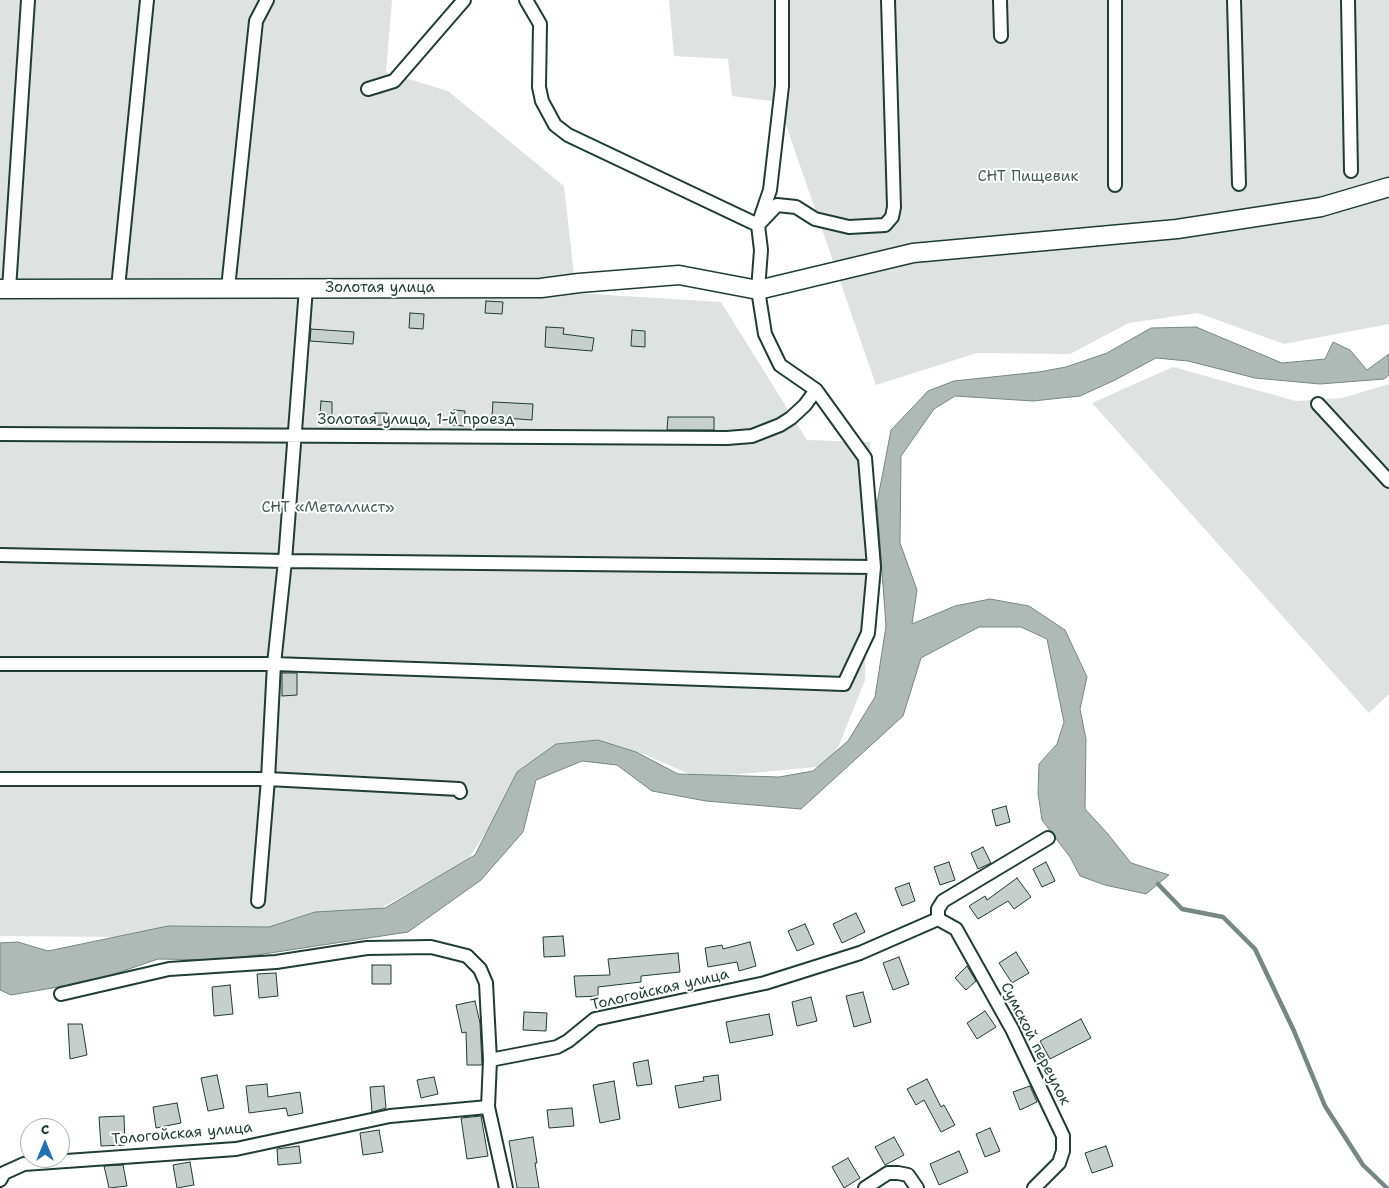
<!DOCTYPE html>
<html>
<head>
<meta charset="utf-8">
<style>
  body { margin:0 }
  #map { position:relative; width:1389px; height:1188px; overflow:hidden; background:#fff; font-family:"Shantell Sans",sans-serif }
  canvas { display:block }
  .north { position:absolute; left:20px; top:1118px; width:50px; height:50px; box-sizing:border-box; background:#fff; border:1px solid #a5b1ae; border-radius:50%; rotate:0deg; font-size:14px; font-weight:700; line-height:20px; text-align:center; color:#1f3d34 }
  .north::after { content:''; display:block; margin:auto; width:18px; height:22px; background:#1f6fb2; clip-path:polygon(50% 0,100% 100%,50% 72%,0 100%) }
</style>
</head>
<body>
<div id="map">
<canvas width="1389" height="1188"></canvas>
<div class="north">С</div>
</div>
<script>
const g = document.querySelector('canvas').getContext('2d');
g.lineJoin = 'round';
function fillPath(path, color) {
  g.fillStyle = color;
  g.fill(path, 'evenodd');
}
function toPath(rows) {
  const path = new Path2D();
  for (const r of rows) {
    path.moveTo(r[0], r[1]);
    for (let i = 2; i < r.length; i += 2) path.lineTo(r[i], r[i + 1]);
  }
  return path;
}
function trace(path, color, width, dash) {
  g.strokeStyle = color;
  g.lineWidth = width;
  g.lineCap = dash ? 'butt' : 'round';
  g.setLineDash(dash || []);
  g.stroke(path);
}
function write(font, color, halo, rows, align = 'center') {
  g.font = font + ' "Shantell Sans",sans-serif';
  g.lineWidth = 4;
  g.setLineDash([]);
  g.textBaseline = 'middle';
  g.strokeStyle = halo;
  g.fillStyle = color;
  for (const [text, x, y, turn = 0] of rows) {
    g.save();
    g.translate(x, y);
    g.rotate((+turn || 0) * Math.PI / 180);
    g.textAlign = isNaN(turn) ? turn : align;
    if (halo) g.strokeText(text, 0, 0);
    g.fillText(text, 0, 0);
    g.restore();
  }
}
const green = toPath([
  [0,0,392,0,386,72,448,91,564,186,576,293,721,302,807,440,870,442,865,680,840,743,827,766,698,778,644,754,577,745,509,798,467,861,379,909,316,923,238,938,0,936],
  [669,0,1389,0,1389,324,1284,344,1198,313,1129,323,1070,354,977,353,876,385,778,102,732,96,728,59,674,56],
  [1173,367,1296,401,1342,398,1389,384,1389,694,1369,713,1092,403]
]);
const water = toPath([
  [1196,327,1282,363,1325,359,1333,342,1350,350,1367,370,1389,354,1389,375,1384,379,1320,384,1255,378,1188,361,1156,358,1115,380,1080,396,1033,401,955,396,934,409,901,456,900,543,917,590,912,624,955,606,990,599,1029,606,1065,630,1087,677,1080,709,1086,739,1085,809,1107,833,1131,863,1169,875,1146,894,1105,885,1080,876,1070,857,1042,820,1038,793,1039,764,1057,744,1064,722,1047,639,1021,627,979,627,921,658,903,716,801,809,706,801,652,791,617,765,582,761,536,780,523,832,481,880,408,932,224,960,158,959,94,981,11,995,0,990,0,943,18,942,48,951,168,926,269,927,315,912,385,908,475,855,517,772,556,744,598,740,636,752,678,774,779,777,813,771,848,741,875,697,886,626,877,503,891,430,928,391,954,381,1039,372,1066,367,1107,353,1151,328,1196,327]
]);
const stream = toPath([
  [1158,884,1182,909,1223,917,1255,949,1294,1031,1325,1106,1363,1165,1387,1188]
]);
const building = toPath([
  [486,301,503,302,502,314,485,313,486,301],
  [410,313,424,314,423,329,409,328,410,313],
  [546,327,564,328,563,334,594,338,592,351,545,347,546,327],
  [311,329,354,332,353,344,310,341,311,329],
  [632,330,645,331,645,347,631,346,632,330],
  [321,401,332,402,332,415,320,415,321,401],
  [493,402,533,404,532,420,492,417,493,402],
  [454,410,465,411,464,426,453,425,454,410],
  [375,413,387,413,387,425,375,425,375,413],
  [668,417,714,417,714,430,667,430,668,417],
  [282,673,297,673,297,695,282,696,282,673],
  [1006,806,1010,822,996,826,992,810,1006,806],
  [983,847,991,863,978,869,971,853,983,847],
  [949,862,955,880,940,885,934,867,949,862],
  [1046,862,1055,881,1042,887,1033,869,1046,862],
  [1017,878,1031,897,1014,909,1008,901,978,919,969,906,985,896,987,900,1017,878],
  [909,883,915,901,902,906,895,888,909,883],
  [856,913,865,932,842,943,833,924,856,913],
  [805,924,814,944,797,951,788,931,805,924],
  [563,936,565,956,544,957,543,937,563,936],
  [750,942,756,966,739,971,737,962,708,967,705,948,722,945,723,949,750,942],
  [1016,952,1029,973,1012,983,999,963,1016,952],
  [678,953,680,972,641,976,641,982,598,987,598,996,576,997,574,976,610,975,608,959,678,953],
  [899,957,909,984,893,990,883,963,899,957],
  [372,965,391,965,391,984,372,984,372,965],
  [967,966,976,981,966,990,955,978,967,966],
  [276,973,278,996,259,998,257,974,276,973],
  [230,985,233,1014,214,1016,212,987,230,985],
  [863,992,871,1022,854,1027,846,996,863,992],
  [811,997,817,1021,797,1026,792,1002,811,997],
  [475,1001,480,1023,482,1065,467,1065,466,1032,462,1033,456,1005,475,1001],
  [985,1011,996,1027,977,1039,967,1023,985,1011],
  [524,1012,547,1013,546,1031,523,1030,524,1012],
  [769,1014,773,1035,730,1043,726,1022,769,1014],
  [1081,1019,1091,1038,1050,1059,1040,1041,1081,1019],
  [68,1024,82,1024,87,1055,70,1059,68,1024],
  [648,1060,652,1084,637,1086,633,1063,648,1060],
  [217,1075,224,1108,208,1111,201,1078,217,1075],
  [718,1075,721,1100,679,1108,675,1086,704,1081,703,1077,718,1075],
  [434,1077,438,1094,421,1098,417,1080,434,1077],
  [927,1079,941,1107,944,1105,955,1125,941,1132,924,1100,916,1105,907,1089,927,1079],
  [614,1081,620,1119,600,1123,593,1085,614,1081],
  [267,1084,268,1097,300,1092,303,1113,288,1116,286,1108,249,1113,246,1086,267,1084],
  [384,1086,386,1108,372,1112,370,1087,384,1086],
  [1030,1086,1037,1102,1020,1110,1013,1092,1030,1086],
  [177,1103,181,1123,156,1128,153,1107,177,1103],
  [572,1108,574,1126,549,1128,547,1110,572,1108],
  [124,1116,125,1145,101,1146,99,1117,124,1116],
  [481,1116,488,1156,467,1159,461,1118,481,1116],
  [990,1128,1000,1151,985,1157,976,1134,990,1128],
  [379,1130,383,1152,363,1155,360,1133,379,1130],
  [533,1137,537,1163,535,1163,539,1188,517,1188,509,1141,533,1137],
  [894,1137,904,1155,885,1165,875,1147,894,1137],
  [299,1146,301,1163,278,1165,277,1149,299,1146],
  [1106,1146,1113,1166,1092,1173,1085,1153,1106,1146],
  [959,1151,968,1172,939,1185,930,1164,959,1151],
  [848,1158,860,1178,844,1188,832,1167,848,1158],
  [190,1162,194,1185,177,1188,173,1165,190,1162],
  [123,1165,127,1186,109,1188,104,1166,123,1165]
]);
const street = toPath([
  [782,0,782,86,770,190,758,225,777,205,796,207,815,219,849,227,885,225,892,217,894,207,888,0],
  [1000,0,1001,36],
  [1234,0,1239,184],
  [1348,0,1351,171],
  [368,89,394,81,464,0],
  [1115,185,1115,0],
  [118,288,147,0],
  [228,288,256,21,267,0],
  [9,289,28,0],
  [1318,404,1389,481],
  [0,434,727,438,752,436,780,425,791,418,805,405,816,390],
  [0,555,285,561,874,567],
  [0,664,274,664,844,684,868,633,874,567,865,458,816,390,780,365,765,334,758,290,761,250,758,225,568,135,555,125,542,101,539,87,540,24,526,0],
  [0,779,268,779,459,789,460,792],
  [258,901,268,779,274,664,285,561,306,288],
  [938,919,956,929,1012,1029,1063,1136,1063,1151,1059,1163,1034,1188],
  [61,994,169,969,276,962,367,948,431,947,467,956,480,969,486,983,490,1060],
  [0,1180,4,1173,24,1164,236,1149,390,1116,488,1107],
  [506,1188,488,1107,490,1060,557,1047,568,1041,595,1019,765,983,860,953,938,919,938,909,943,901,1048,838],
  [865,1188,888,1173,898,1173,908,1175,917,1188]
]);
const secondary = toPath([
  [0,289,541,288,579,283,679,275,758,290,913,253,1177,229,1321,207,1389,187]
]);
const parkNames = [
  ["СНТ Пищевик",1028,177],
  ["СНТ «Металлист»",328,508]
];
const streetNames = [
  ["Золотая улица",380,288],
  ["Золотая улица, 1-й проезд",416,420],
  ["Тологойская улица",660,990,-13],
  ["Сумской переулок",1035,1044,63],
  ["Тологойская улица",182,1134,-5]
];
fillPath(green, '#dee3e2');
fillPath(water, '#afbab7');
trace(water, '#758883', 1);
trace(stream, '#758883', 4.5);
fillPath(building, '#c7cfcc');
trace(building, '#1f3d34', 1);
trace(street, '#1f3d34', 16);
trace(secondary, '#1f3d34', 21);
trace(street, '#fff', 12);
trace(secondary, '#fff', 18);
write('15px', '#455e57', '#fff', parkNames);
write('15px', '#1f3d34', '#fff', streetNames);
</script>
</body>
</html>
